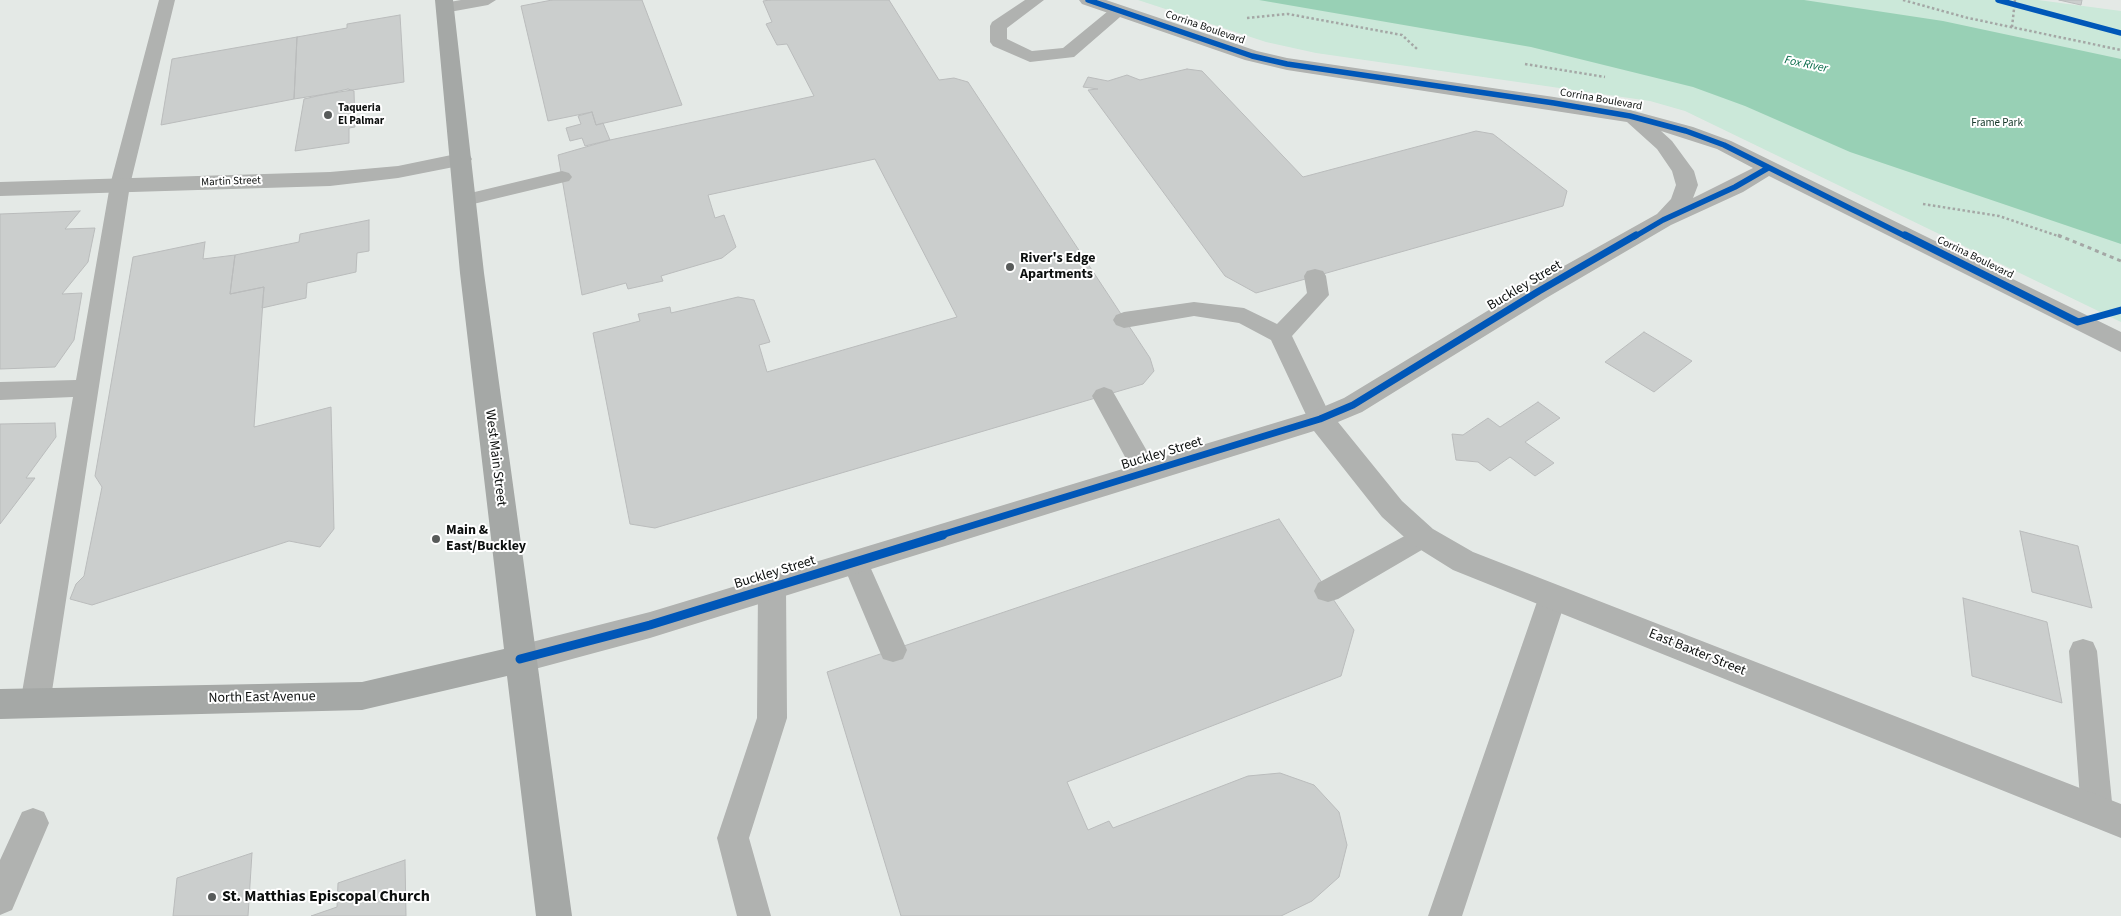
<!DOCTYPE html>
<html>
<head>
<meta charset="utf-8">
<style>
  body { margin:0 }
  canvas { display:block; background:#e4e9e6 }
</style>
</head>
<body>
<canvas width="2121" height="916"></canvas>
<script>
const g = document.querySelector('canvas').getContext('2d');
g.lineJoin = 'round';
function fillPath(path, color) {
  g.fillStyle = color;
  g.fill(path, 'evenodd');
}
function toPath(rows) {
  const path = new Path2D();
  for (const r of rows) {
    path.moveTo(r[0], r[1]);
    for (let i = 2; i < r.length; i += 2) path.lineTo(r[i], r[i + 1]);
  }
  return path;
}
function trace(path, color, width, dash) {
  g.strokeStyle = color;
  g.lineWidth = width;
  g.lineCap = dash ? 'butt' : 'round';
  g.setLineDash(dash || []);
  g.stroke(path);
}
function write(font, color, halo, rows, align = 'center') {
  g.font = font + ' "Source Sans 3",sans-serif';
  g.lineWidth = 4;
  g.setLineDash([]);
  g.textBaseline = 'middle';
  g.strokeStyle = halo;
  g.fillStyle = color;
  for (const [text, x, y, turn = 0] of rows) {
    g.save();
    g.translate(x, y);
    g.rotate((+turn || 0) * Math.PI / 180);
    g.textAlign = isNaN(turn) ? turn : align;
    if (halo) g.strokeText(text, 0, 0);
    g.fillText(text, 0, 0);
    g.restore();
  }
}
const green = toPath([
  [1138,0,2038,0,2121,11,2121,322,1685,111,1650,101,1316,53,1266,42]
]);
const water = toPath([
  [1259,0,1804,0,1943,21,2121,59,2121,244,1850,152,1745,106,1693,87,1531,47]
]);
const building = toPath([
  [552,0,642,0,682,105,596,125,592,112,548,121,521,6,552,0],
  [770,0,889,0,939,80,954,78,968,82,1150,358,1154,371,1143,384,655,528,630,524,593,333,640,321,638,314,670,307,671,313,738,297,754,300,770,342,759,345,767,372,957,317,875,159,708,195,715,218,724,215,736,247,722,258,661,276,663,281,628,289,626,283,582,295,558,155,610,140,814,96,787,44,777,45,766,24,772,22,763,1,770,0],
  [2059,0,2082,0,2081,5,2059,0],
  [400,15,404,82,294,99,297,37,347,28,347,24,400,15],
  [297,37,294,99,161,125,172,59,297,37],
  [1187,69,1202,71,1303,177,1476,131,1493,134,1567,191,1563,206,1256,293,1225,276,1088,90,1098,89,1083,87,1088,77,1108,81,1127,75,1140,80,1187,69],
  [348,89,354,91,355,127,349,128,349,143,295,151,304,99,348,89],
  [592,112,596,125,603,123,610,140,585,146,582,138,570,141,566,128,581,124,578,116,592,112],
  [80,211,65,229,95,228,88,262,62,294,82,293,74,340,55,367,0,369,0,214,80,211],
  [369,220,369,251,357,253,356,272,307,283,306,298,262,308,264,287,230,294,235,255,299,242,300,234,369,220],
  [205,242,203,259,235,255,230,294,264,287,254,427,331,407,334,529,320,547,289,541,92,605,70,599,76,584,84,576,102,487,95,476,133,257,205,242],
  [1644,332,1692,361,1654,392,1605,362,1644,332],
  [1538,402,1560,418,1525,442,1554,463,1535,476,1510,457,1490,471,1478,462,1456,460,1452,434,1463,435,1488,418,1500,427,1538,402],
  [55,423,56,437,26,478,35,478,0,524,0,424,55,423],
  [1279,519,1354,630,1341,676,1067,782,1088,830,1109,821,1113,828,1248,776,1280,773,1314,785,1339,812,1347,845,1339,877,1312,901,1281,916,901,916,827,672,1279,519],
  [2020,531,2078,546,2092,608,2032,592,2020,531],
  [1963,598,2047,622,2062,703,1972,676,1963,598],
  [252,853,248,916,173,916,177,878,252,853],
  [405,860,406,916,311,916,337,907,338,883,405,860]
]);
const pathFar1 = toPath([
  [1903,0,1968,18,2121,50],
  [1247,18,1288,14,1402,35,1417,49],
  [2012,27,2015,0],
  [1525,64,1605,77],
  [1923,204,1999,216,2061,237]
]);
const path = toPath([
  [2058,235,2121,261]
]);
const lane = toPath([
  [159,0,175,0,130,185,50,704,45,713,35,717,25,713,20,704,73,397,0,400,0,382,76,380,110,185,159,0],
  [461,0,496,0,488,5,444,13,438,12,436,8,438,4,461,0],
  [1025,0,1044,0,1007,28,1007,39,1032,51,1063,48,1113,7,1125,7,1127,11,1074,57,1030,62,993,46,990,42,990,26,992,22,1025,0],
  [562,171,569,173,572,177,569,181,465,206,458,204,455,200,458,196,562,171],
  [1315,269,1323,271,1326,276,1329,295,1292,336,1332,419,1329,425,1320,428,1311,425,1308,419,1271,340,1239,323,1194,316,1124,328,1116,325,1113,320,1116,315,1124,312,1194,302,1244,308,1277,324,1307,293,1304,276,1307,271,1315,269],
  [1104,387,1112,390,1155,465,1159,472,1155,479,1146,482,1137,479,1092,396,1096,390,1104,387],
  [1423,526,1432,530,1436,537,1432,544,1338,599,1328,602,1318,599,1314,591,1318,583,1423,526],
  [855,551,865,554,868,562,907,650,903,659,893,662,883,659,879,650,842,562,845,554,855,551],
  [772,576,782,579,786,587,787,718,749,838,771,916,737,916,717,838,757,718,758,587,762,579,772,576],
  [1553,585,1563,588,1567,596,1462,916,1428,916,1539,596,1543,588,1553,585],
  [2083,639,2093,642,2097,651,2113,812,2108,823,2097,827,2086,823,2081,812,2069,651,2073,642,2083,639],
  [33,808,44,812,49,823,12,910,0,915,0,860,22,812,33,808]
]);
const street = toPath([
  [1079,0,1106,0,1257,51,1287,58,1554,97,1630,110,1693,127,1731,141,2121,332,2121,352,1769,176,1743,192,1671,225,1548,297,1362,412,1338,422,1402,501,1433,529,1473,552,2121,804,2121,838,1453,570,1413,545,1382,517,1314,431,650,638,520,673,509,669,504,659,509,649,520,645,650,612,1311,412,1344,398,1530,285,1657,214,1671,199,1676,185,1672,171,1657,149,1627,122,1287,70,1245,60,1082,4,1079,0],
  [1661,131,1717,149,1753,168,1693,198,1698,185,1694,171,1672,141,1661,131],
  [461,153,469,154,472,159,469,164,398,178,330,186,0,196,0,182,330,172,398,166,461,153]
]);
const secondary = toPath([
  [435,0,453,0,484,273,572,916,536,916,507,676,362,710,0,719,0,689,362,682,504,649,460,273,435,0]
]);
const cyclewayFar2 = toPath([
  [1088,0,1252,56,1287,64,1554,103,1630,116,1686,131,1724,145,1907,237],
  [1998,0,2121,33],
  [1634,237,1663,220,1735,187,1768,168]
]);
const cyclewayFar1 = toPath([
  [1905,235,2078,322,2121,310],
  [938,536,1320,419,1353,405,1539,291,1636,235]
]);
const cycleway = toPath([
  [520,659,650,625,943,535]
]);
const markers = [
  [328,115,5,"#585b5a"],
  [1010,267,5,"#585b5a"],
  [436,539,5,"#585b5a"],
  [212,897,5,"#585b5a"]
];
const farStreetnames = [
  ["Corrina Boulevard",1205,28,19],
  ["Corrina Boulevard",1601,100,10],
  ["Martin Street",231,182,-2],
  ["Corrina Boulevard",1975,258,26]
];
const farPoinames = [
  ["Taqueria",338,109],
  ["El Palmar",338,122]
];
const farParknames = [
  ["Frame Park",1997,124]
];
const farWaternames = [
  ["Fox River",1806,65,12]
];
const poiNames = [
  ["River's Edge",1020,259],
  ["Apartments",1020,275],
  ["Main &",446,531],
  ["East/Buckley",446,547]
];
const streetNames = [
  ["Buckley Street",1525,286,-31],
  ["Buckley Street",1162,454,-17],
  ["West Main Street",495,458,83],
  ["Buckley Street",775,573,-17],
  ["East Baxter Street",1697,653,22],
  ["North East Avenue",262,698,-1]
];
const nearPoinames = [
  ["St. Matthias Episcopal Church",222,897]
];
fillPath(green, '#cbe8d9');
fillPath(water, '#98d0b5');
fillPath(building, '#cbcecd');
trace(building, '#babcbc', 1);
trace(pathFar1, '#a4a7a5', 2.5, [2.5, 2.5]);
trace(path, '#a4a7a5', 3, [4, 4]);
fillPath(lane, '#b0b2b0');
fillPath(street, '#b0b2b0');
fillPath(secondary, '#a5a8a6');
trace(cyclewayFar2, '#0057b8', 5.5);
trace(cyclewayFar1, '#0057b8', 7);
trace(cycleway, '#0057b8', 9);
for (const [x, y, r, color] of markers) {
  const dot = new Path2D();
  dot.arc(x, y, r, 0, 2 * Math.PI);
  g.fillStyle = color;
  g.fill(dot);
  trace(dot, '#fff', 2);
}
write('11px', '#0c0f0e', '#fff', farStreetnames);
write('bold 11px', '#0c0f0e', '#fff', farPoinames, 'left');
write('11px', '#133627', '#fff', farParknames);
write('italic 12px', '#056947', '#fff', farWaternames);
write('bold 14px', '#0c0f0e', '#fff', poiNames, 'left');
write('14px', '#0c0f0e', '#fff', streetNames);
write('bold 16px', '#0c0f0e', '#fff', nearPoinames, 'left');
</script>
</body>
</html>
